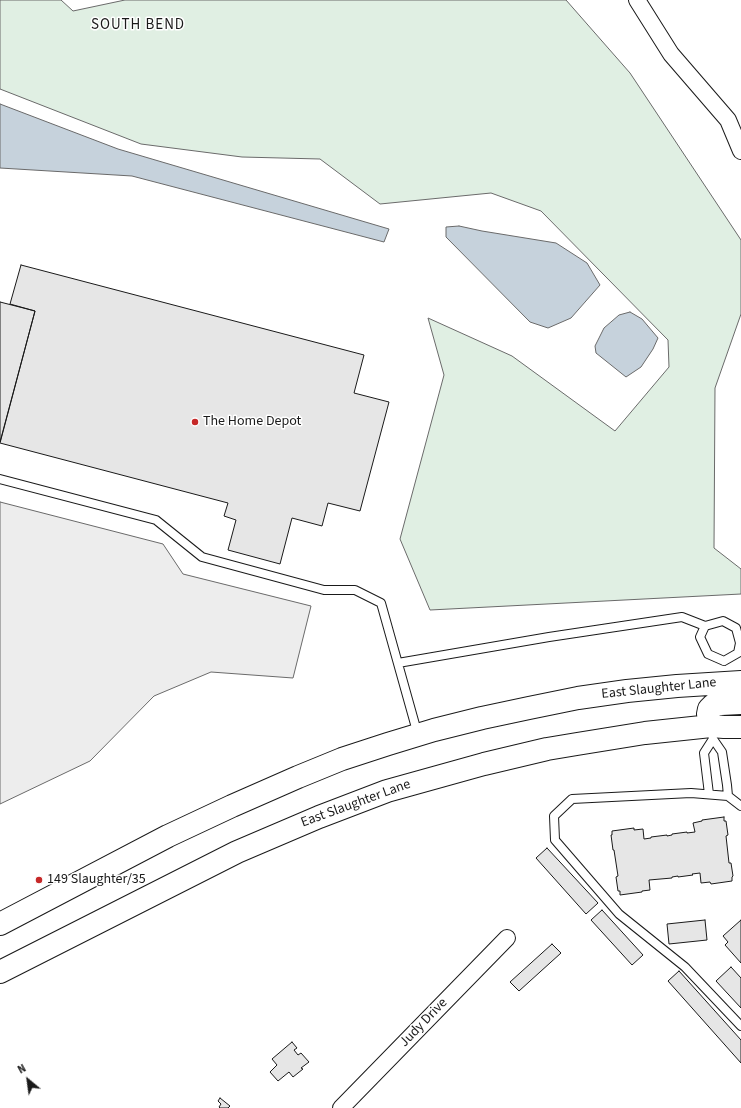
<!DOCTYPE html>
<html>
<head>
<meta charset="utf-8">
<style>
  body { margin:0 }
  #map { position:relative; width:741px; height:1108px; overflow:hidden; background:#fff; font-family:"Source Sans 3",sans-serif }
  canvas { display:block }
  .north { position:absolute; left:8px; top:1060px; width:40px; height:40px; -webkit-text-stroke:3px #fff; paint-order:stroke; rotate:331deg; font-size:11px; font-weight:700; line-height:16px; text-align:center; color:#1a1a1a }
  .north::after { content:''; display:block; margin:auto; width:14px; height:18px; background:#1a1a1a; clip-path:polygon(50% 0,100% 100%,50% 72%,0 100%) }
</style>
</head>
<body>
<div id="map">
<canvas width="741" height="1108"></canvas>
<div class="north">N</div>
</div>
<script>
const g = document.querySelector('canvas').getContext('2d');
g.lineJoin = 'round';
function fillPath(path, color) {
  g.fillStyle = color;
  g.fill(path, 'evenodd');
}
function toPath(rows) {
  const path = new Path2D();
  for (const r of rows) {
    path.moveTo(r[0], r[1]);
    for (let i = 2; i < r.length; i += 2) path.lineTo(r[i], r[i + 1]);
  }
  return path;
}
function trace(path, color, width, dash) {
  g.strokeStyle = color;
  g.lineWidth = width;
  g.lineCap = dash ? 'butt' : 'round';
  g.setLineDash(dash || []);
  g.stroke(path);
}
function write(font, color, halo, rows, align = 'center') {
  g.font = font + ' "Source Sans 3",sans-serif';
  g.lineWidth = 3;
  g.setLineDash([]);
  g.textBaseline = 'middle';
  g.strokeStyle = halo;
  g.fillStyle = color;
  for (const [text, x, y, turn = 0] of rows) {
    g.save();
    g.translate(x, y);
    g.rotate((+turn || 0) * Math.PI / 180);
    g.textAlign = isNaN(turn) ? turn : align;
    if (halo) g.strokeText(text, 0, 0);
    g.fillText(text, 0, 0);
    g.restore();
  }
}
const green = toPath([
  [0,0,61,0,73,11,125,0,566,0,630,73,741,240,741,314,715,388,714,548,741,569,741,594,430,610,400,539,444,375,428,318,512,356,615,431,669,367,668,340,541,211,491,193,380,204,320,159,242,157,141,144,0,89,0,0]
]);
const parking = toPath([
  [0,502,163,544,183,574,311,606,293,678,211,672,154,696,90,761,0,804,0,502]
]);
const water = toPath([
  [0,104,118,149,389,229,384,242,132,176,0,168,0,104],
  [459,226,482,231,556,243,587,263,600,285,571,318,548,328,530,322,446,237,446,227,459,226],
  [630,312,642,319,658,338,653,349,641,367,626,377,596,353,595,346,604,328,619,315,630,312]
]);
const building = toPath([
  [21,265,364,355,354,393,389,402,360,511,328,503,322,526,292,518,280,564,228,550,236,520,224,516,228,503,0,443,35,311,10,304,21,265],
  [0,302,35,311,0,442,0,302],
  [724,817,724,821,726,821,728,835,726,836,729,863,731,863,733,876,732,877,732,881,711,884,710,882,701,883,700,873,692,874,693,875,678,877,678,876,672,877,672,878,649,880,650,890,642,891,642,892,620,895,620,891,618,891,616,877,618,876,614,850,613,850,611,835,612,835,612,831,634,828,634,830,643,829,644,839,651,838,651,837,667,835,667,836,672,835,672,834,687,832,687,833,695,832,693,823,702,821,702,820,724,817],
  [547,848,598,903,586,914,536,858,547,848],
  [602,910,643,955,632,965,591,920,602,910],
  [705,920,707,940,669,944,667,924,705,920],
  [741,920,741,963,725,945,728,942,723,936,741,920],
  [552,944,561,953,519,991,510,982,552,944],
  [731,967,741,978,741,1008,716,981,731,967],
  [679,971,741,1040,741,1063,668,981,679,971],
  [292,1042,297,1048,294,1050,298,1055,301,1053,309,1062,301,1068,303,1069,293,1077,289,1072,278,1081,270,1072,277,1065,272,1059,292,1042],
  [220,1098,230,1106,228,1108,220,1108,219,1107,221,1104,218,1101,220,1098]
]);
const service = toPath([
  [0,479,156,520,202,557,324,590,355,590,381,603,418,735],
  [705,626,700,637,708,654,724,661],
  [398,663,549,637,682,617,705,626,723,621,736,628,740,643,738,653,724,661],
  [711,728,713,739,722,752,727,785,728,796],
  [709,794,704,753,713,739],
  [741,806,728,796,691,793,572,799,554,816,555,840,619,914,685,967,741,1026]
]);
const minor = toPath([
  [637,0,671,54,728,120,741,151],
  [341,1108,507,938]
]);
const secondary = toPath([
  [711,726,708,714,709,709,713,705,721,704,741,703],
  [0,924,168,836,232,806,298,777,342,759,388,744,434,730,482,718,529,708,578,698,627,691,677,686,741,682],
  [0,972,237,852,319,817,387,791,484,764,547,749,577,744,645,733,711,726,724,727,741,727]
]);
const markers = [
  [195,422,4,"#c62828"],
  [39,880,4,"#c62828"]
];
const poiNames = [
  ["The Home Depot",203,422],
  ["149 Slaughter/35",47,880]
];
const streetNames = [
  ["East Slaughter Lane",659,689,-6],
  ["East Slaughter Lane",356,804,-20],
  ["Judy Drive",424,1023,-46]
];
const neighbourhoodNames = [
  ["SOUTH BEND",138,26]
];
fillPath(green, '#e0efe3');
trace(green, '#6a6a6a', 1);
fillPath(parking, '#ededed');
trace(parking, '#6a6a6a', 1);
fillPath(water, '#c6d2dc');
trace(water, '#6a6a6a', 1);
fillPath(building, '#e6e6e6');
trace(building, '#1a1a1a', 1);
trace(service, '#1a1a1a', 10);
trace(minor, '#1a1a1a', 18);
trace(secondary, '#1a1a1a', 24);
trace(service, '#fff', 8);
trace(minor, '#fff', 16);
trace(secondary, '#fff', 22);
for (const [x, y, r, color] of markers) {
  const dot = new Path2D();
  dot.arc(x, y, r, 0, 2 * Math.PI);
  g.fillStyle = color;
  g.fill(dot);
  trace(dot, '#fff', 1.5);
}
write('14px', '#1a1a1a', '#fff', poiNames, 'left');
write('14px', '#1a1a1a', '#fff', streetNames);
g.letterSpacing = '1px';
write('15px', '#1a1a1a', '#fff', neighbourhoodNames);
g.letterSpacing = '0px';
</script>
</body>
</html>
